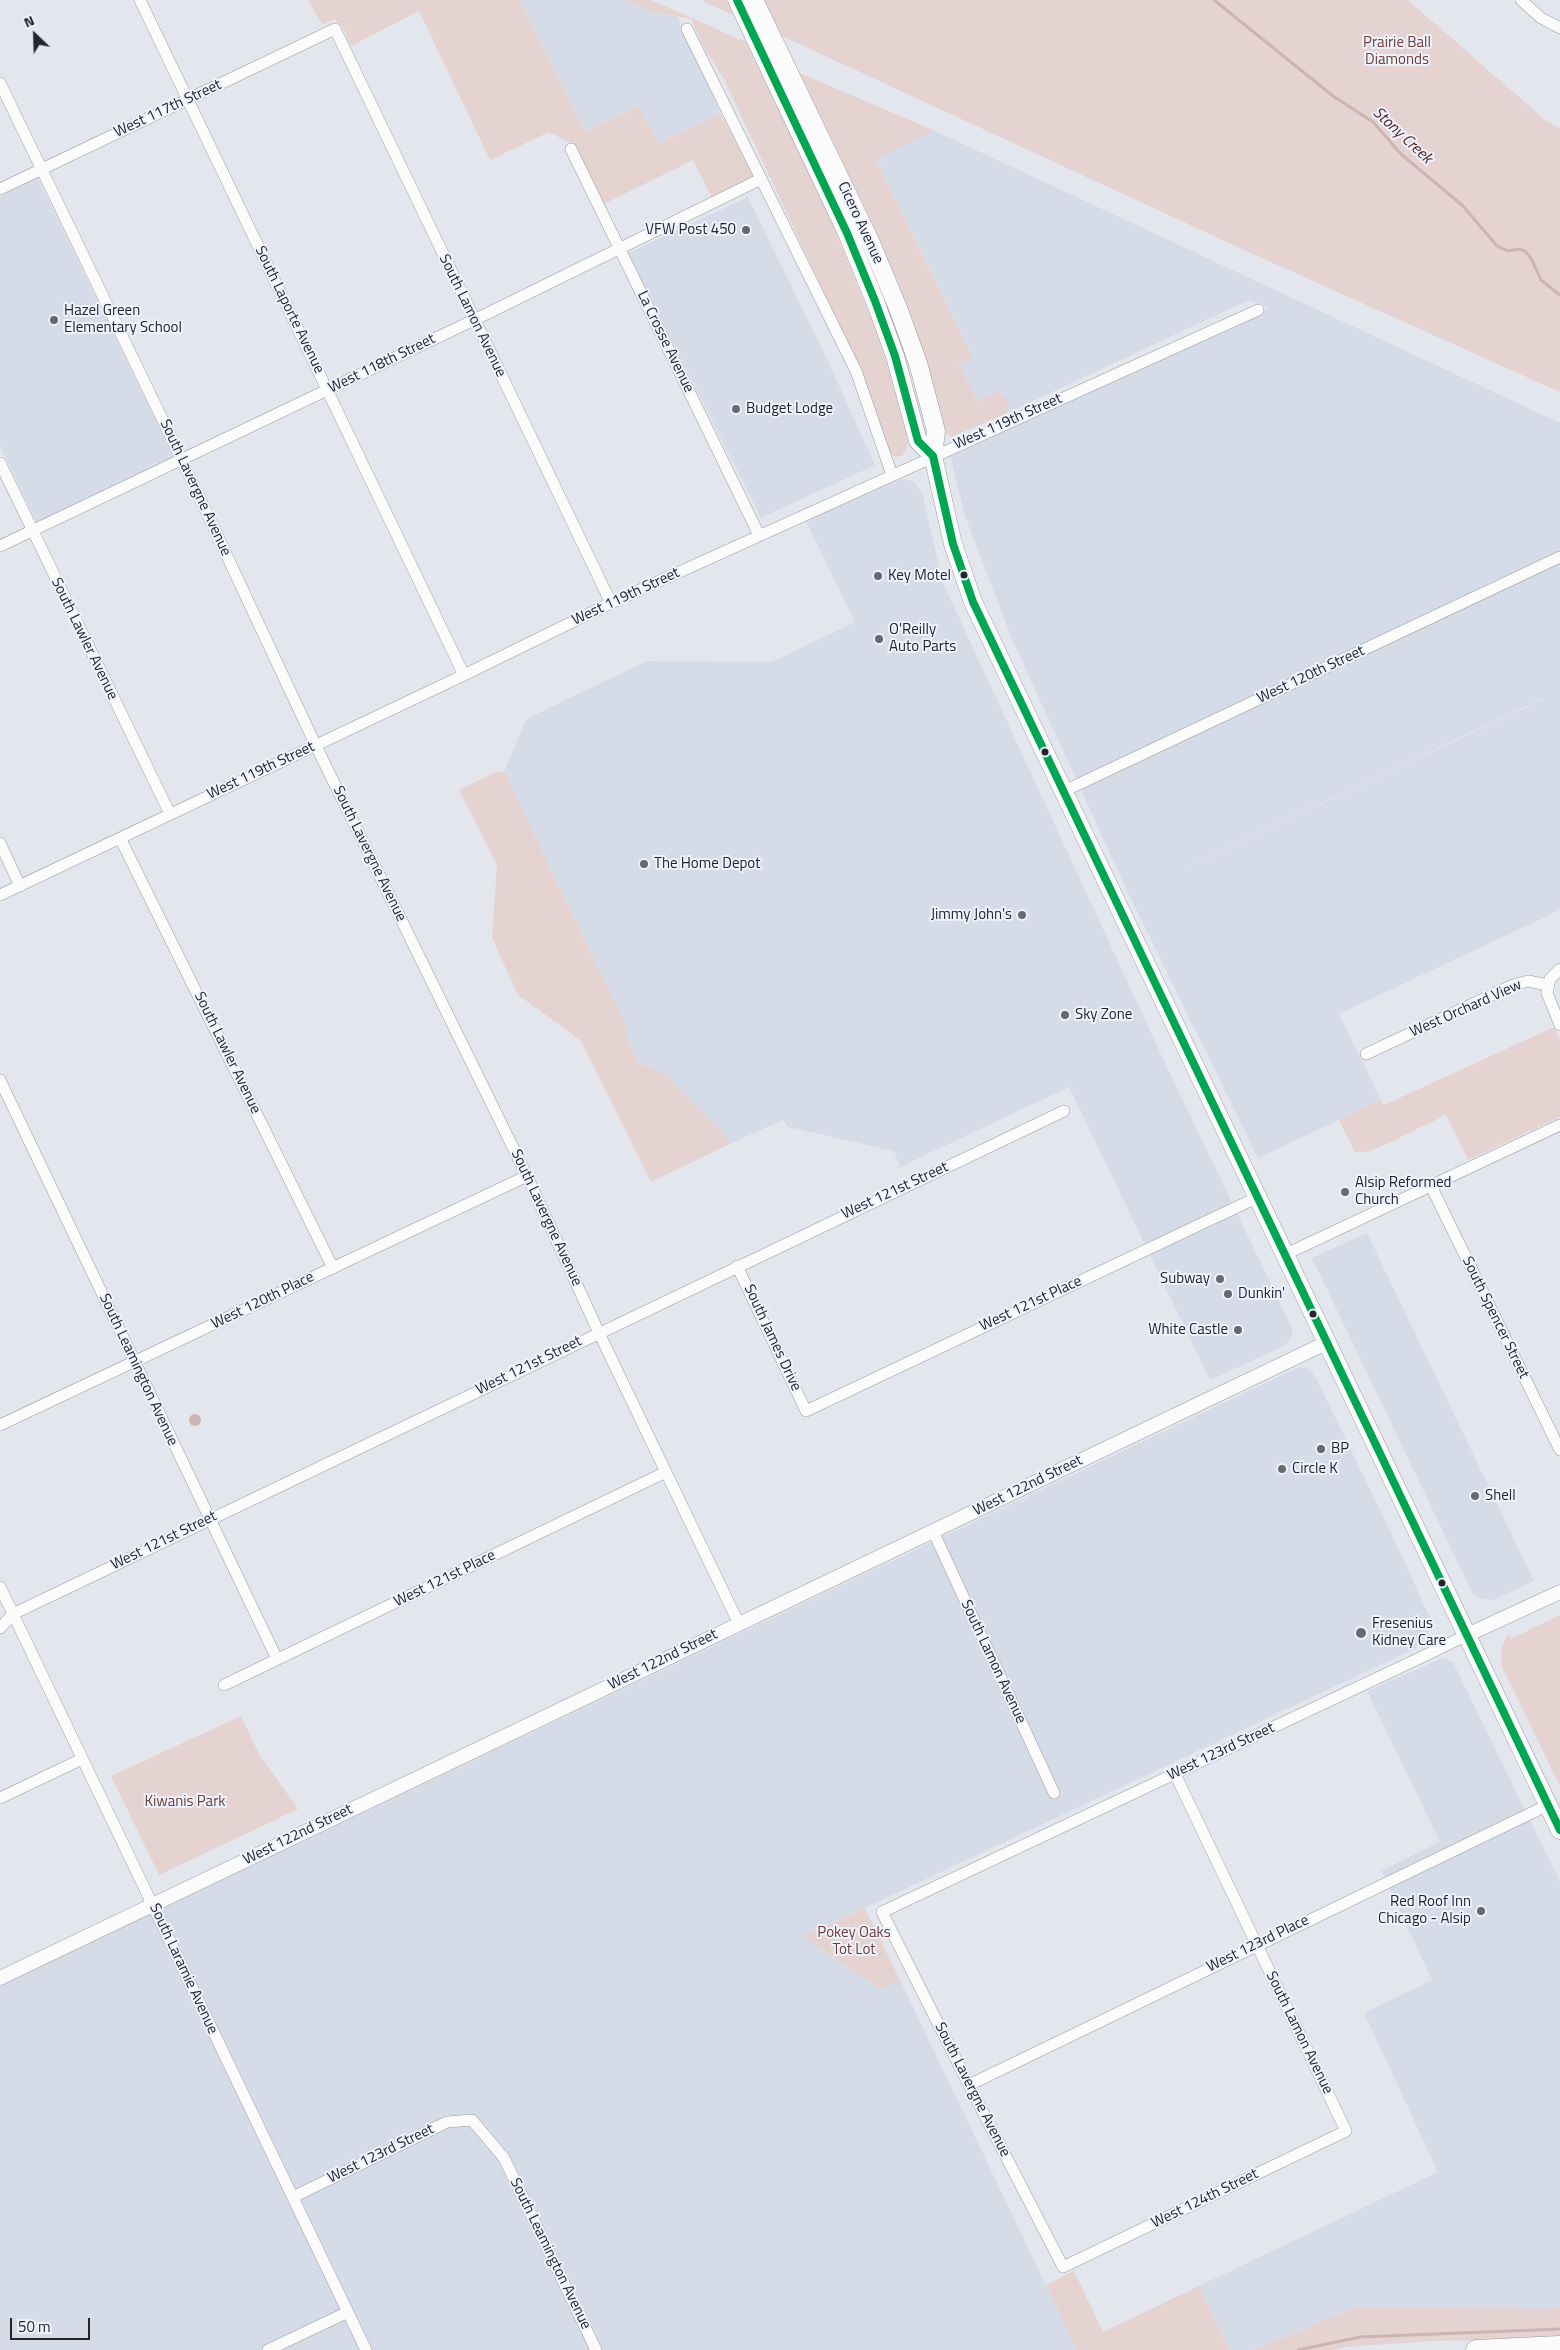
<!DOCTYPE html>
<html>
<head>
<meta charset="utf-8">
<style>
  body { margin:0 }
  #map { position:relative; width:1560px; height:2350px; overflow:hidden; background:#e4e6ed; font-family:"Titillium Web",sans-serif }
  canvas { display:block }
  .north { position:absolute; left:10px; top:10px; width:50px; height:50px; -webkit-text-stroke:4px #eef2fe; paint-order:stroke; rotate:336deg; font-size:14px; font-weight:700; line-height:20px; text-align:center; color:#25262b }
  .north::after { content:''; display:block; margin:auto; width:18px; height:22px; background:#25262b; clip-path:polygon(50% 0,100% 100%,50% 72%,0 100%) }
  .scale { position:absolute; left:10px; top:2318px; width:80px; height:22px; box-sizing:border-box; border:2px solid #25262b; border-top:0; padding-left:6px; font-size:15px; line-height:18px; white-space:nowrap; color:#25262b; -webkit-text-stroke:4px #eef2fe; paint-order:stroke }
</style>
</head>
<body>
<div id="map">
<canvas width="1560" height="2350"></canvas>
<div class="north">N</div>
<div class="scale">50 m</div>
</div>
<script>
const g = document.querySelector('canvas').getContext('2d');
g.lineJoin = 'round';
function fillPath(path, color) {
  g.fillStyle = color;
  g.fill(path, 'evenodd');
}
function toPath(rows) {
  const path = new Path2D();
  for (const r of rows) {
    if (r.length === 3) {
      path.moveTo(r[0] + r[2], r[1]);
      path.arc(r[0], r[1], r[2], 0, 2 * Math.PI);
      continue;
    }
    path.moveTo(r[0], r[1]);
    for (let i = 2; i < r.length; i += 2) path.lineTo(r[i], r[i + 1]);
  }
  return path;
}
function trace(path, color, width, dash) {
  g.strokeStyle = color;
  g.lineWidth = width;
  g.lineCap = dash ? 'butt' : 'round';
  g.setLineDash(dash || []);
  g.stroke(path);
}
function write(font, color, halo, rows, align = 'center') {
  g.font = font + ' "Titillium Web",sans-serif';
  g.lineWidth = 4;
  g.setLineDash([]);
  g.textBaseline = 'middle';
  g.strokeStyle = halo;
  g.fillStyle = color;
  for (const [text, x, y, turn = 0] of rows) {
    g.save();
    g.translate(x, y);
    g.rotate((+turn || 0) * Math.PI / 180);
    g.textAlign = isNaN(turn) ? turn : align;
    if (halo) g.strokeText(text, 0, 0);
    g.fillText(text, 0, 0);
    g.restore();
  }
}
const built = toPath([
  [520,0,624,0,645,10,677,16,721,114,658,143,639,106,585,131],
  [933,130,1560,423,1560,910,1339,1014,1381,1100,1258,1158,1129,895,1012,639,965,516,950,456,1268,308,1249,300,1007,413,1009,404,977,401,959,364,973,357,876,158],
  [1544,698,1544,699,1180,870,1234,844],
  [37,176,173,456,36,522,0,446,0,193],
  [748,197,826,357,875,465,761,518,628,253],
  [905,479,914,482,922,493,943,583,1165,1063,1293,1330,1291,1338,1284,1346,1210,1380,1069,1087,900,1167,894,1151,788,1127,783,1120,732,1143,664,1074,638,1063,625,1031,627,1027,504,772,526,719,647,661,772,662,855,622,805,519,896,481],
  [1367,1233,1534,1581,1493,1600,1478,1598,1472,1592,1312,1258],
  [1299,1367,1310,1369,1318,1382,1394,1539,1433,1625,1425,1638,1414,1649,803,1937,880,1989,900,1980,1077,2350,0,2350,0,1986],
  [1443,1658,1453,1662,1560,1882,1560,2305,1553,2309,1356,2307,1254,2350,1230,2350,1199,2286,1438,2172,1364,2013,1432,1980,1381,1871,1440,1842,1367,1691]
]);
const green = toPath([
  [308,0,520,0,585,131,639,106,659,143,721,114,754,177,712,198,693,160,604,204,576,146,549,132,490,160,419,11,351,46,343,28,335,19,322,25],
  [624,0,651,0,746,42,823,201,870,316,887,364,908,440,907,448,902,456,896,457,890,454,885,445,873,401,848,344,724,79,704,48,691,19,645,10],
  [701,0,726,0,733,15],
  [764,0,1408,0,1544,119,1560,129,1560,392,1244,250,782,36],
  [800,73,933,130,876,159,973,358,959,364,977,401,997,393,1005,396,1009,404,1007,413,952,437,944,433,911,317,870,220],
  [496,772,504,772,627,1027,625,1031,638,1063,664,1074,732,1143,651,1182,581,1041,517,994,492,937,497,865,459,790],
  [1554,1027,1560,1040,1560,1117,1468,1160,1446,1115,1380,1147,1366,1152,1355,1152,1339,1120,1381,1100,1384,1105],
  [1560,1615,1560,1786,1502,1667,1501,1649,1508,1634,1511,1639],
  [241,1716,259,1754,298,1809,159,1875,111,1776],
  [865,1908,900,1980,880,1989,803,1937],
  [1074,2271,1103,2332,1199,2286,1230,2350,1077,2350,1046,2285],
  [1560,2305,1560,2339,1431,2341,1346,2347,1336,2350,1254,2350,1356,2307,1553,2309]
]);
const water = toPath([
  [195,1420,6]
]);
const stream = toPath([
  [1214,0,1333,96,1373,122,1401,154,1463,206,1497,246,1508,251,1519,249,1525,251,1532,260,1541,280,1560,295],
  [1298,2350,1360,2337,1560,2329]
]);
const minor = toPath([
  [140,0,464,675],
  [1521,0,1541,18,1560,28],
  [687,29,856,371,892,475],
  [0,83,182,460,316,746,527,1176,599,1333,739,1624],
  [571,149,759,535],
  [0,189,335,29,611,603],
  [0,463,170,814],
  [0,546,474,320,761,179],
  [1062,792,1560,557],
  [120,838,333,1268],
  [0,843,20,886],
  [0,895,464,675,611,603,1258,310],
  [1560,969,1550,979,1547,993,1560,1025],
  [1366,1054,1513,985,1528,981,1548,985],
  [0,1080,277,1659],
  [1431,1186,1560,1450],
  [1284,1255,1560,1125],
  [737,1266,806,1411,1256,1198],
  [0,1425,527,1176],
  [933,1531,1054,1793],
  [0,1587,366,2350],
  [0,1628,13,1614,1064,1111],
  [224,1685,666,1472],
  [1175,1774,1346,2131,1063,2267,969,2085,882,1912,1369,1682,1424,1656,1467,1635],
  [0,1798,82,1759],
  [969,2085,1548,1805],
  [293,2197,447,2122,472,2120,504,2158,596,2350],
  [268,2350,348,2312]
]);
const tertiary = toPath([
  [1467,1635,1560,1592],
  [0,1978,1326,1343]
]);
const primary = toPath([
  [737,0,847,233,875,301,895,356,918,441,933,456],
  [754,0,870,241,898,308,918,363,936,431,933,456,953,544,973,602,1560,1830]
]);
const motorway = toPath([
  [1476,2350,1560,2346]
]);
const bus1 = toPath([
  [737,0,847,233,875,301,895,356,918,441,933,456,953,544,973,602,1560,1830]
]);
const markers = [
  [746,230,5,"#68696f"],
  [54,320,5,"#68696f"],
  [736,409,5,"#68696f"],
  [964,575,4.5,"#25262b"],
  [878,576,5,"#68696f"],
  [879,639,5,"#68696f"],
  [1045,752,4.5,"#25262b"],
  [644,864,5,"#68696f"],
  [1022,915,5,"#68696f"],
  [1065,1015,5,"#68696f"],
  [1345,1192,5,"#68696f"],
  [1220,1279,5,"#68696f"],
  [1228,1294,5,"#68696f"],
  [1313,1314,4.5,"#25262b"],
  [1238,1330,5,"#68696f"],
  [1321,1449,5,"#68696f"],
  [1282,1469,5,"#68696f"],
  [1475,1496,5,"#68696f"],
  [1442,1583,4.5,"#25262b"],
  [1361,1633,6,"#68696f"],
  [1481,1911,5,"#68696f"]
];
const parkNames = [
  ["Prairie Ball",1397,43],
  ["Diamonds",1397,60],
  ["Kiwanis Park",185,1802],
  ["Pokey Oaks",854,1933],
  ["Tot Lot",854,1950]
];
const streetNames = [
  ["West 117th Street",168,109,-25],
  ["Cicero Avenue",860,223,65],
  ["South Laporte Avenue",289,310,64],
  ["South Lamon Avenue",472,316,64],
  ["La Crosse Avenue",665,342,64],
  ["West 118th Street",382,364,-26],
  ["West 119th Street",1008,422,-24],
  ["South Lavergne Avenue",195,488,65],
  ["West 119th Street",626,597,-25],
  ["South Lawler Avenue",84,639,64],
  ["West 120th Street",1311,675,-25],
  ["West 119th Street",261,771,-25],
  ["South Lavergne Avenue",369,854,64],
  ["West Orchard View",1466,1009,-24],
  ["South Lawler Avenue",227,1053,64],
  ["West 121st Street",895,1191,-25],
  ["South Lavergne Avenue",546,1218,65],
  ["West 120th Place",263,1301,-26],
  ["West 121st Place",1031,1304,-25],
  ["South Spencer Street",1495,1318,64],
  ["South James Drive",772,1338,65],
  ["West 121st Street",529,1366,-26],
  ["South Leamington Avenue",138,1370,65],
  ["West 122nd Street",1028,1486,-26],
  ["West 121st Street",164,1541,-26],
  ["West 121st Place",445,1579,-26],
  ["West 122nd Street",663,1660,-26],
  ["South Lamon Avenue",993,1662,65],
  ["West 123rd Street",1221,1752,-25],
  ["West 122nd Street",298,1835,-26],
  ["West 123rd Place",1258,1944,-26],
  ["South Laramie Avenue",183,1969,65],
  ["South Lamon Avenue",1299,2033,64],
  ["South Lavergne Avenue",972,2090,63],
  ["West 123rd Street",381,2154,-26],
  ["West 124th Street",1205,2199,-26],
  ["South Leamington Avenue",550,2254,64]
];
const poiNames = [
  ["VFW Post 450",736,230,"right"],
  ["Hazel Green",64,311],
  ["Elementary School",64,328],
  ["Budget Lodge",746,409],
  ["Key Motel",888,576],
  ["O'Reilly",889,630],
  ["Auto Parts",889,647],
  ["The Home Depot",654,864],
  ["Jimmy John's",1012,915,"right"],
  ["Sky Zone",1075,1015],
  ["Alsip Reformed",1355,1183],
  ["Church",1355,1200],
  ["Subway",1210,1279,"right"],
  ["Dunkin'",1238,1294],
  ["White Castle",1228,1330,"right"],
  ["BP",1331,1449],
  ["Circle K",1292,1469],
  ["Shell",1485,1496],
  ["Fresenius",1372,1624],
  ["Kidney Care",1372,1641],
  ["Red Roof Inn",1471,1902,"right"],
  ["Chicago - Alsip",1471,1919,"right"]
];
const waterNames = [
  ["Stony Creek",1402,136,43]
];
fillPath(built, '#d6dbe8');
fillPath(green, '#e5d3d2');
fillPath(water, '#ccb4b2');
trace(stream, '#ccb4b2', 3);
trace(minor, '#9b9ca2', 12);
trace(tertiary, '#9b9ca2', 15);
trace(primary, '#9b9ca2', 19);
trace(motorway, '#9b9ca2', 21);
trace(minor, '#fbfbfc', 11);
trace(tertiary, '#fbfbfc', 14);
trace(primary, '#fbfbfc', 18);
trace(motorway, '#fbfbfc', 20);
trace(bus1, '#00a651', 8);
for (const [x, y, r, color] of markers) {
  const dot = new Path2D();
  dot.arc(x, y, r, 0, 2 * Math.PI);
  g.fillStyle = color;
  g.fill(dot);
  trace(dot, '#eef2fe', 2);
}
write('15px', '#714036', '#eef2fe', parkNames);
write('15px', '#25262b', '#eef2fe', streetNames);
write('15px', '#25262b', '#eef2fe', poiNames, 'left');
write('italic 16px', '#52241b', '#eef2fe', waterNames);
</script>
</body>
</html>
